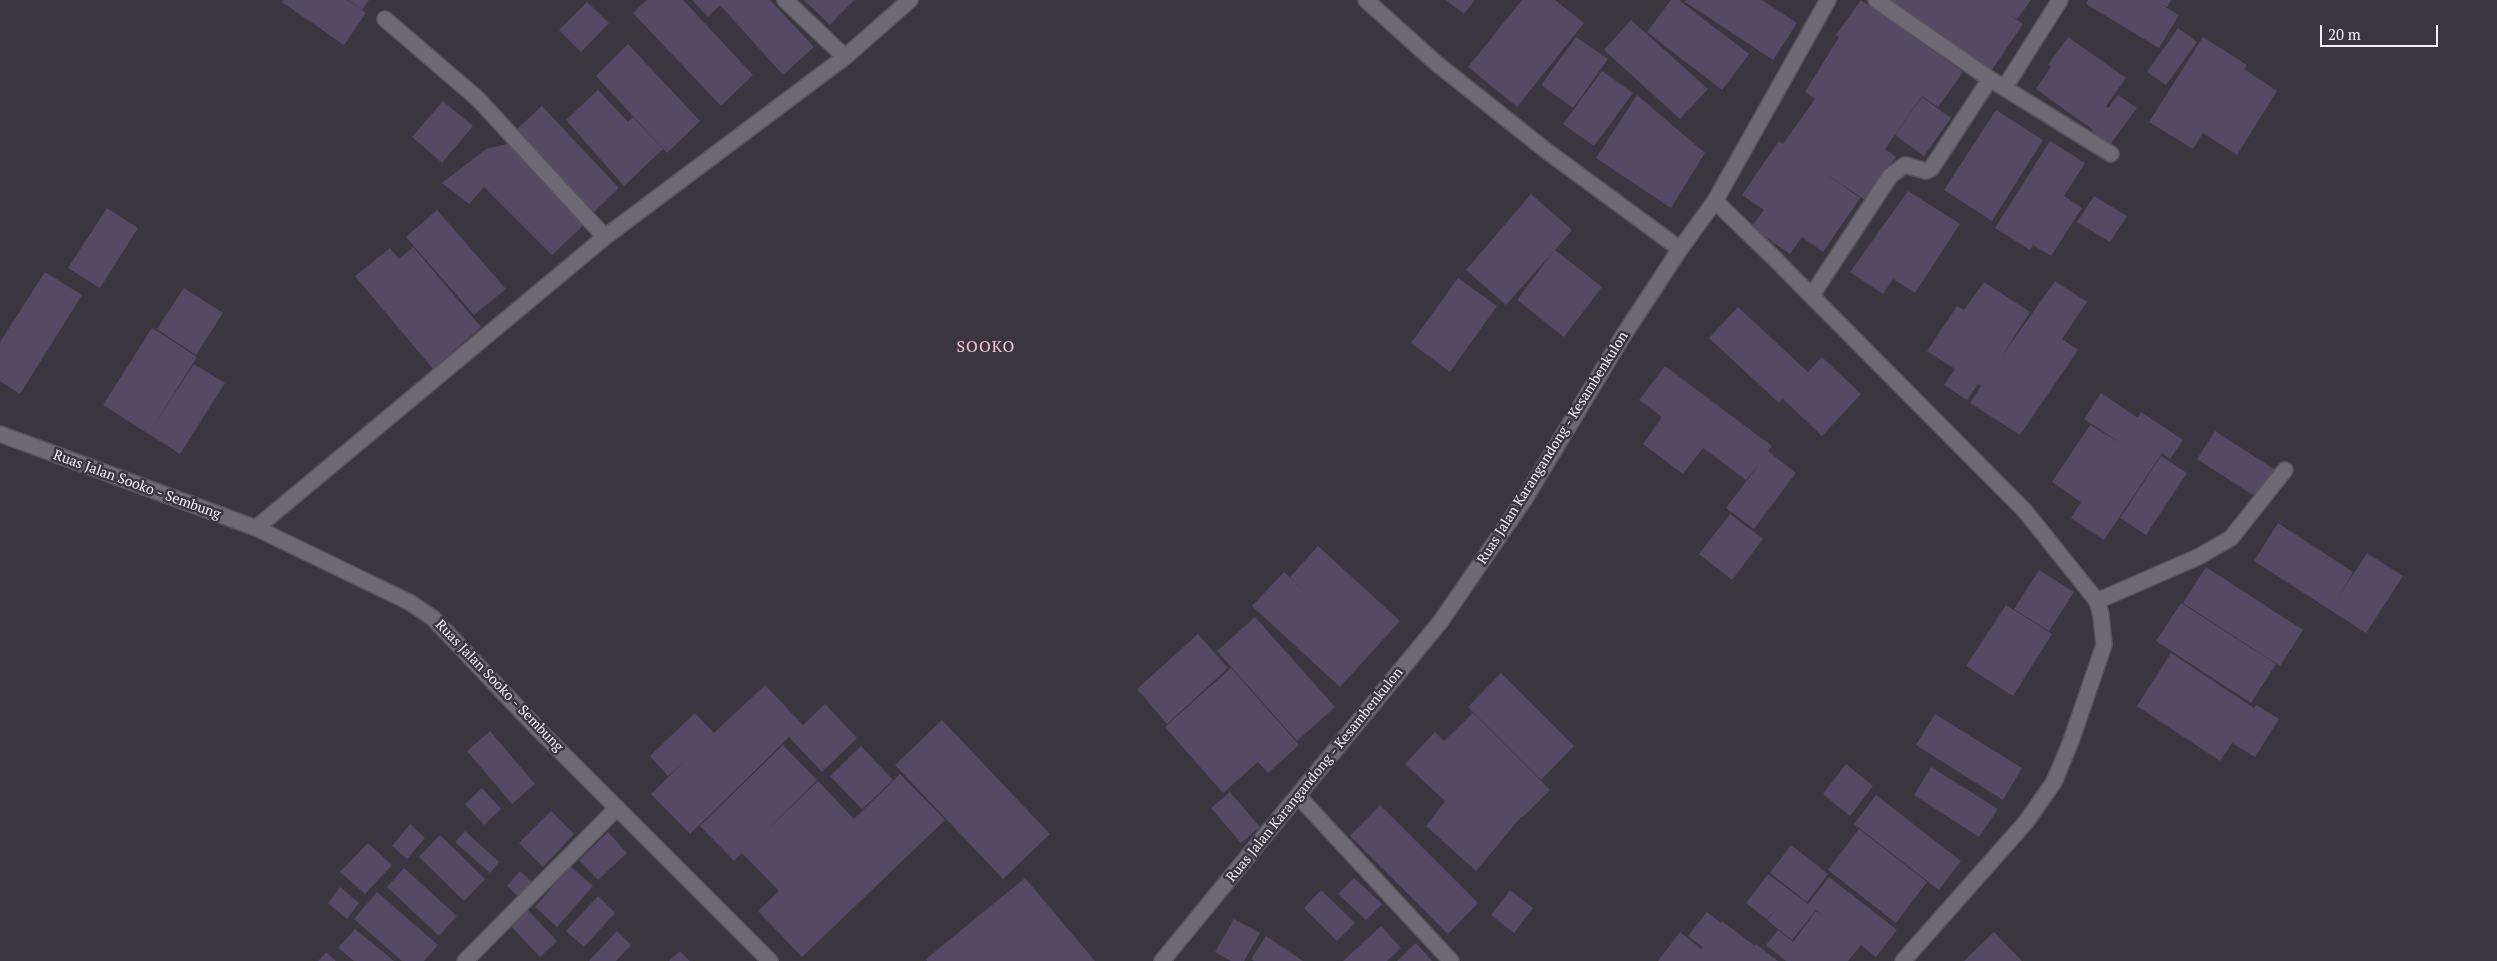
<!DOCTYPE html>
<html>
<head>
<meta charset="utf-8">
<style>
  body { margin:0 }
  #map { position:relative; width:2497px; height:961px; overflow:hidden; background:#3b3540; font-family:"PT Serif",serif }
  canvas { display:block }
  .scale { position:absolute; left:2320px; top:25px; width:118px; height:22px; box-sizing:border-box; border:2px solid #f3eff7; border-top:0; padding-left:6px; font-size:15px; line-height:18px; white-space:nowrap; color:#f3eff7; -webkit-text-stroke:4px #3b3540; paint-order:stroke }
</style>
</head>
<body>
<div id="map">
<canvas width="2497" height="961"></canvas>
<div class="scale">20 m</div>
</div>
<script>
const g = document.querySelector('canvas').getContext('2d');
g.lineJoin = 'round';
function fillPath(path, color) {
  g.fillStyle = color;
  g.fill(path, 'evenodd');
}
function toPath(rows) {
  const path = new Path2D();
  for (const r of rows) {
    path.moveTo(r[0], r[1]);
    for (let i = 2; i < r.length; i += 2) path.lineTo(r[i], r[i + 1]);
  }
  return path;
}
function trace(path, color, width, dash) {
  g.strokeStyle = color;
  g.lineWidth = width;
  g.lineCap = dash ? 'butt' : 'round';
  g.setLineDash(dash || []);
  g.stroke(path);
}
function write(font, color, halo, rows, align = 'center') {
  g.font = font + ' "PT Serif",serif';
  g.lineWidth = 5;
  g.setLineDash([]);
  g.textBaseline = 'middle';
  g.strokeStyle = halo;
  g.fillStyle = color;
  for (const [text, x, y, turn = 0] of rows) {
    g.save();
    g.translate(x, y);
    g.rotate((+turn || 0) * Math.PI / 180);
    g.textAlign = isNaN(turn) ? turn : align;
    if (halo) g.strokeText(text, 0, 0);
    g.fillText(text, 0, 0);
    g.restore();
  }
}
const building = toPath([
  [283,0,347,0,366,13,344,45,282,2],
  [348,0,369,0,362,10],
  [647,0,683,0,753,75,721,106,633,13],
  [692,0,770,0,814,47,783,75,720,5,708,17],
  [804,0,854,0,830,25],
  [1446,0,1475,0,1464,14],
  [1522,0,1555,0,1584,23,1517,107,1468,67],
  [1671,0,1679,0,1749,54,1722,90,1647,32],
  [1686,0,1762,0,1797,23,1773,60,1685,2],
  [1861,0,1963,72,1938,107,1922,96,1885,149,1896,157,1865,200,1825,173,1860,198,1823,252,1802,237,1790,254,1751,227,1764,210,1742,195,1779,141,1783,144,1815,99,1805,92,1839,37,1836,35],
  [1884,0,2031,0,2017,19,2010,15,2023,24,1991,71,1942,36,1939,39],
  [2088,0,2171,0,2167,7,2157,2,2179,15,2159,48,2086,4],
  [587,2,609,23,581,52,559,30],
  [1631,20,1708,89,1680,119,1604,50],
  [2178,28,2197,42,2166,85,2147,72],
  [1576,37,1608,59,1573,108,1541,85],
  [2068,37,2126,78,2106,106,2108,108,2118,95,2137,108,2107,149,2089,136,2093,130,2036,89,2051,67,2048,65],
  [2203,37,2247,65,2244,69,2277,91,2237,155,2203,133,2193,149,2149,122],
  [628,44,700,121,667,153,596,76],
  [1602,71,1633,93,1594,146,1563,124],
  [598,90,628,122,633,117,663,149,624,186,566,120],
  [1637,95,1705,153,1671,208,1596,158],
  [1922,97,1951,118,1924,156,1895,135],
  [443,101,473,126,442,163,412,137],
  [542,106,619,188,592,214,515,131],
  [1996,110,2043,140,1992,221,1944,190],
  [2050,141,2085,163,2064,196,2082,208,2051,256,2033,245,2030,250,1995,228],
  [512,143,587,222,552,255,484,187,469,204,442,183,486,149],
  [1908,191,1960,224,1915,293,1893,279,1883,294,1850,272],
  [1531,194,1572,230,1555,250,1602,287,1564,337,1517,300,1553,252,1506,305,1466,270],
  [2094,196,2127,216,2110,242,2077,222],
  [107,208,138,228,100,288,68,268],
  [437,210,506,289,474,315,406,237],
  [413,247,481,327,433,369,355,276,390,248,399,259],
  [45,272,82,295,20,394,0,381,0,342],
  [1458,278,1497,306,1450,372,1411,343],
  [2055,281,2087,302,2062,339,2078,350,2020,435,1970,403,1981,386,1978,384,1967,400,1944,385,1955,369,1927,351,1957,306,1964,310,1984,282,2030,312,2002,356],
  [184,288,223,313,196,355,157,329],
  [1738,307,1808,372,1822,357,1861,394,1822,436,1783,399,1779,403,1709,338],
  [152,328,197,357,152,428,194,364,225,383,180,454,103,405],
  [1665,366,1772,446,1768,451,1796,473,1754,529,1726,508,1760,463,1746,480,1703,448,1683,474,1643,444,1662,417,1639,400],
  [2101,393,2138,418,2141,412,2183,440,2170,459,2162,453,2104,540,2071,518,2081,502,2052,482,2090,425,2121,443,2084,419],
  [2215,431,2277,471,2259,499,2197,459],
  [2161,456,2187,473,2146,535,2120,518],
  [1730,514,1763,539,1732,580,1699,554],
  [2278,523,2353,572,2339,596,2367,553,2403,576,2366,633,2254,561],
  [1318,546,1400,621,1340,687,1252,606,1284,572,1306,593,1290,577],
  [2206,567,2303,630,2280,666,2183,603],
  [2039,570,2074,592,2049,631,2014,609],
  [2181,603,2276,664,2251,703,2156,641],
  [2006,605,2052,634,2013,696,1966,666],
  [1255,617,1335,707,1297,741,1217,651],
  [1198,634,1228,668,1167,724,1137,689],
  [2171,653,2254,708,2256,705,2279,719,2255,757,2232,743,2220,761,2137,706],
  [1231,668,1299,745,1268,773,1258,762,1223,793,1165,727],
  [1501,673,1574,746,1541,780,1468,707],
  [765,685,803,725,825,704,857,738,822,772,789,737,690,834,651,794,684,762,668,776,650,756,695,713,714,733],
  [1473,713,1550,790,1522,818,1521,817,1476,871,1426,826,1445,801,1405,764,1435,732,1444,741],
  [1935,714,2022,768,2003,800,1916,745],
  [942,720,1050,834,1003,879,895,765],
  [490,731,535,784,512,804,467,751],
  [783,745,817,780,765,832,818,781,854,819,900,774,945,820,802,957,758,911,779,891,742,853,734,861,700,826],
  [861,746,893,780,862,809,830,776],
  [1846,764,1873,786,1850,816,1823,794],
  [1931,767,1998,809,1979,837,1914,795],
  [482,788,501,809,484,825,465,804],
  [1230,792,1260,827,1241,843,1211,808],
  [1876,795,1961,861,1939,890,1854,824],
  [1380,805,1478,903,1448,934,1350,836],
  [551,811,574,834,543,867,519,843],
  [410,824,425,838,407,859,392,846],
  [1859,829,1927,882,1896,923,1828,870],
  [465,831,499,862,490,873,455,842],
  [608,832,627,853,598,880,579,860],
  [440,835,485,879,464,901,419,857],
  [368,843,392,865,365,894,340,872],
  [1791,845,1828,874,1807,902,1770,873],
  [570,866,593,886,557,927,535,907],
  [404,868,457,916,439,936,387,887],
  [520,871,534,884,521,899,507,886],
  [1768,874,1808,904,1829,877,1897,930,1876,957,1861,945,1848,961,1786,961,1766,945,1778,930,1793,942,1816,911,1823,916,1816,910,1792,940,1767,920,1776,909,1767,919,1746,903],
  [1025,878,1095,961,927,961,926,959],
  [1354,878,1382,904,1366,920,1338,894],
  [340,887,359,903,347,919,328,903],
  [1321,890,1355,923,1337,941,1304,908],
  [1510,890,1533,908,1514,933,1491,915],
  [377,892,438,945,424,961,402,961,354,919],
  [598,896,615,913,584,947,566,931],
  [527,909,557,941,540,957,510,925],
  [1707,912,1721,923,1722,921,1755,946,1756,944,1778,961,1658,961,1680,932,1701,949,1703,947,1688,936],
  [1234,919,1260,933,1244,961,1231,961,1215,952],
  [1381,926,1401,948,1387,961,1343,961],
  [355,929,394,961,354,961,338,948],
  [617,931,631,945,616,961,589,961],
  [1994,932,2022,961,1964,961,1972,953],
  [1266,936,1303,961,1254,961,1251,959],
  [1416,943,1432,961,1397,961],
  [680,951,690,961,669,961],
  [326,952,336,961,318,961]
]);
const street = toPath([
  [785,0,845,57],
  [1366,0,1436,63,1548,152,1680,249],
  [1876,0,1990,79,2111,154],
  [385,19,478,99,605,237],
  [2005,87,2060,0],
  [1715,201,1773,257,2025,511,2097,601,2101,615,2104,645,2071,741,2054,782,2026,822,1903,961],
  [1812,295,1890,176,1905,165,1926,171,1931,169,1990,79],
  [256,528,605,237,845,57,910,0],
  [2097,601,2198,557,2231,538,2285,470],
  [1299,797,1451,961],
  [465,961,617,808]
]);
const secondary = toPath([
  [0,434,256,528,409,602,433,618,535,726,770,961],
  [1162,961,1441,621,1524,500,1623,336,1680,249,1715,201,1828,0]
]);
const streetNames = [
  ["Ruas Jalan Karangandong - Kesambenkulon",1553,448,-58],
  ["Ruas Jalan Sooko - Sembung",137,485,20],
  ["Ruas Jalan Sooko - Sembung",499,686,46],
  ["Ruas Jalan Karangandong - Kesambenkulon",1315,775,-51]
];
const quarterNames = [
  ["SOOKO",986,347]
];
fillPath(building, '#564963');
trace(street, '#58535d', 18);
trace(secondary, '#58535d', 18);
trace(street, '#6f6976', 15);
trace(secondary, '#6f6976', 15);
write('14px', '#f3eff7', '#3b3540', streetNames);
g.letterSpacing = '1px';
write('16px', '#f6c3d0', '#3b3540', quarterNames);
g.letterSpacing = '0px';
</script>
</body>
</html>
